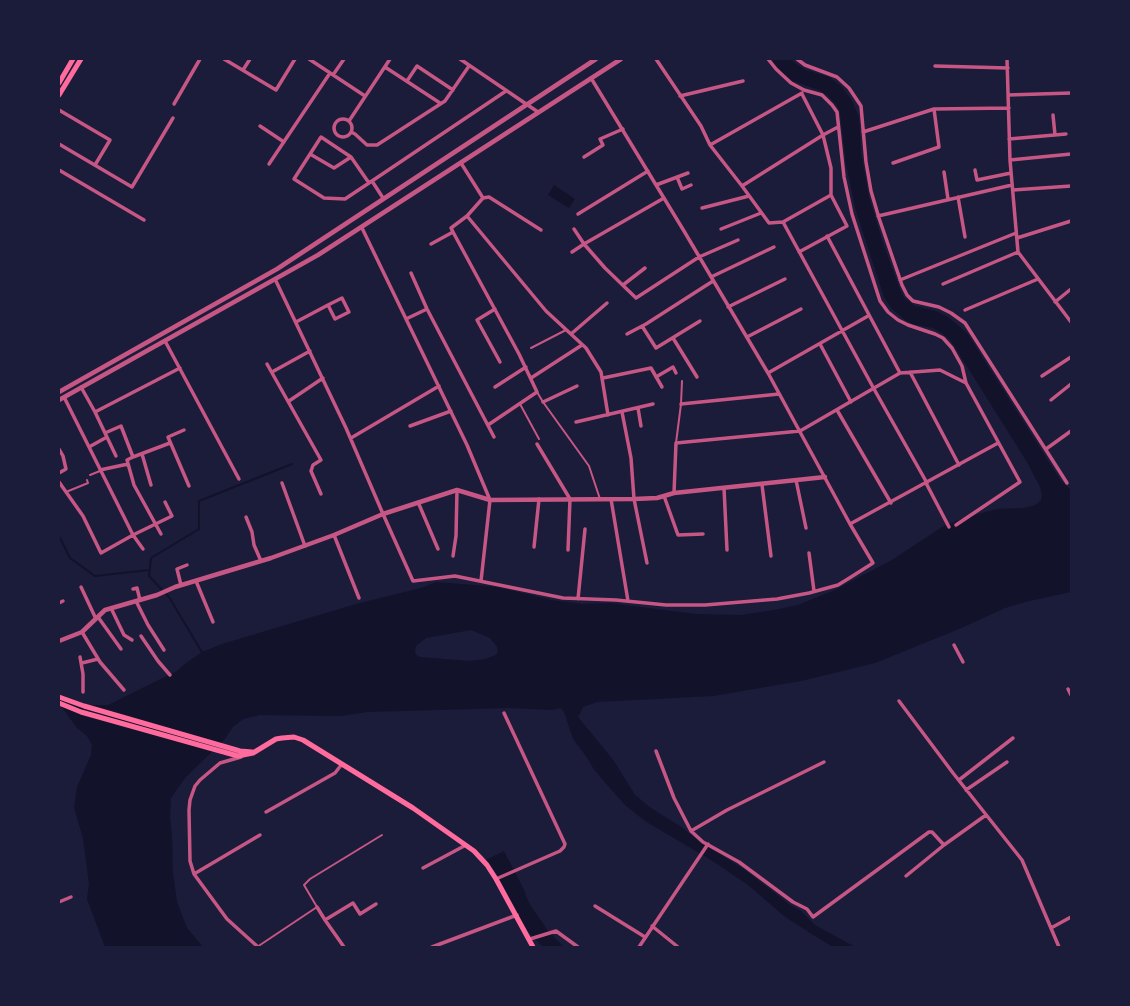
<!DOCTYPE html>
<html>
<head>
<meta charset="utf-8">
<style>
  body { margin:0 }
  #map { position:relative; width:1130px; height:1006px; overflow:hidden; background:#1b1b3a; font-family:Barlow,sans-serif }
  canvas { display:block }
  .frame { position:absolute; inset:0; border:60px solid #1b1b3a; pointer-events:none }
</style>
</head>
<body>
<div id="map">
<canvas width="1130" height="1006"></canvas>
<div class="frame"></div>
</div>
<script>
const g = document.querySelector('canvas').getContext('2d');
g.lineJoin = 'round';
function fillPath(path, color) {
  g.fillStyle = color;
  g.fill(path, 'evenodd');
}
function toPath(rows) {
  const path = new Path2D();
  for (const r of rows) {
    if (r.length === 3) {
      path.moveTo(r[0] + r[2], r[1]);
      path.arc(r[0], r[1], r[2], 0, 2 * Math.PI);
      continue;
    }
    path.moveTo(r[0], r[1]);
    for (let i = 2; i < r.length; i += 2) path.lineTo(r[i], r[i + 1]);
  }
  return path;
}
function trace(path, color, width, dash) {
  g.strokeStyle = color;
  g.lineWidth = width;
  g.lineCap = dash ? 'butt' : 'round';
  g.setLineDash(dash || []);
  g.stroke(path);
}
const water = toPath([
  [771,59,791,59,796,64,806,70,829,77,842,87,851,99,859,117,861,153,869,197,883,243,900,290,904,298,915,306,936,311,948,317,967,333,1061,481,1071,490,1071,592,1029,601,1005,608,959,629,875,663,801,681,713,696,597,702,583,707,578,717,614,761,635,795,651,808,683,828,698,841,745,870,790,905,801,911,815,925,855,947,833,947,810,933,784,916,748,885,711,860,645,821,625,805,595,771,586,756,573,739,564,712,561,708,552,710,508,708,367,712,341,716,260,715,243,719,233,727,225,739,185,778,171,798,170,818,172,835,173,873,177,902,187,928,203,947,105,947,87,899,89,884,83,838,74,808,77,787,91,755,92,745,87,736,77,728,59,703,59,695,87,705,108,705,177,671,186,663,202,652,222,644,356,604,421,588,436,582,498,587,551,600,582,604,609,603,696,614,741,615,774,610,798,605,835,590,892,560,942,527,964,518,997,509,1023,508,1032,506,1037,504,1041,500,1042,495,1040,487,1027,462,951,341,942,333,933,328,913,324,905,320,891,308,884,297,856,211,846,164,840,112,835,103,828,96,819,90,793,81,783,74],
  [471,630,490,638,497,647,498,651,496,655,485,659,469,661,420,657,416,655,415,651,416,646,426,638],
  [554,185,575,199,569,208,548,195],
  [504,851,524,890,529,903,548,931,564,947,543,947,532,936,523,924,497,874,486,860]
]);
const stream = toPath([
  [59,536,70,558,95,576,149,570],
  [203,654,169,597,149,576,151,558,199,529,199,501,292,464]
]);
const service = toPath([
  [531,348,566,330],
  [537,392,543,402,589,466,600,499],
  [520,404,539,439],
  [676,443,681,404,682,381],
  [90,475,100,471],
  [66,492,88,483,87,480],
  [257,947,317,907,304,885,310,879,382,835]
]);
const minor = toPath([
  [224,59,276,90,295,59],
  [309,59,365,96],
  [460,59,538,112],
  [656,59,701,126,710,145,742,186,769,223,783,222,874,389,927,483],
  [768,59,776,69,791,83,804,90,822,95,832,105,837,112,844,177,852,214,880,301,888,312,898,320,908,325,935,334,943,338,952,348,962,366,966,383,1020,482,956,525],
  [797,59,805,65,837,77,849,88,861,106,866,162,871,191,879,218,902,285,907,295,913,301,939,307,951,313,965,323,1067,483],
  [1007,59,1010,160,1018,252,1071,322],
  [935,66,1008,68],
  [385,67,440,103],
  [243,70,250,59],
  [333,75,344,59],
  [407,81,417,66,453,90],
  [1008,95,1071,93],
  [680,96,743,81],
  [174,104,200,59],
  [59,110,110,140,95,165],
  [1053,115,1055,135],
  [343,128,9],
  [349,121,390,59],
  [260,126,284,142],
  [351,132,355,134,367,145,377,145,445,101,469,66],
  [863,132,934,109,1009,108],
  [1009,139,1066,134],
  [59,144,132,187,173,118],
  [710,145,802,93],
  [310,154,334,168,351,157],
  [584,157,603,145,600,139,623,129],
  [1010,160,1071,154],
  [461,163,483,198,467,216,546,311,586,348,601,372,608,415],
  [893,163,939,147,934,109],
  [269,164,330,73],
  [59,170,144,220],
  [975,170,977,180,1011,173],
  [944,172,948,199],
  [677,177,682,189,691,185],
  [372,181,383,198],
  [369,183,351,157,321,137,294,179,324,198,345,199,369,183,436,138,506,91],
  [656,185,688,173],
  [742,186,823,135,838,127],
  [1013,190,1071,186],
  [958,197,965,237],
  [483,198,489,197,541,230],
  [702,208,749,196],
  [578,214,648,171],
  [878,216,1012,185],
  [783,222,831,195],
  [362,228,467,445,490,500,481,581],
  [721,229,761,213],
  [453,232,519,354,537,392,488,425],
  [827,236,900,373],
  [1017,238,1071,221],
  [431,244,453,232,451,228,467,216],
  [572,252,584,244,574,229],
  [799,252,847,226,831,195,831,168,823,135,802,94],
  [411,273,427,309,494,437],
  [711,277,774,247],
  [275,279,346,428,383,514,413,581,455,576,563,598,616,600,666,605,705,605,777,599,809,593,838,585,851,577,873,563,850,524,768,373,684,231,591,78],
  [900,280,1016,233],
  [943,284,1018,252],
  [623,285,645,268],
  [635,297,605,268,584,244,664,198],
  [636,298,699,257,738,240],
  [1055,302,1071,289],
  [728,307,785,279],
  [495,309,477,320,500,362],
  [965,310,1038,279],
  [406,319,427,309],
  [296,322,328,305,342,298,349,312,335,319,328,305],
  [642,326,656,348,700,321],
  [571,334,607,303],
  [627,334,646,324,713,281],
  [747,337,801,309],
  [673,338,697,377],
  [165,341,239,479],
  [820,344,851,402],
  [267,364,321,460,313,465,311,471,321,494],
  [272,372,310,351],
  [910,372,959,465],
  [768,373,868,316],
  [1042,376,1071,357],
  [656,377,673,367,676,373],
  [531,378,582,345],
  [603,378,651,368,662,387],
  [81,387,95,412,105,433,121,426,133,457,127,460,134,485,161,534],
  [495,387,526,367],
  [64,397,133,535,143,549],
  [1051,400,1071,384],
  [289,401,323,378],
  [543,402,577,386],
  [681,404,779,394],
  [638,408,641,426],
  [837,410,891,503],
  [95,412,180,368],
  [622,412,631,458,634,499,647,563],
  [576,422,653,404],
  [410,426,451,411],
  [184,430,168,437,189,486],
  [105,433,116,456],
  [351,438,439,386],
  [537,444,570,499,568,550],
  [89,447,107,437],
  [59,449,63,456,66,469,59,473],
  [1046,449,1071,431],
  [142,454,151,485],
  [133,457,170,443],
  [100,470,128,464],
  [796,480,806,528],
  [59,482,83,516,101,553,133,535,172,516,165,502],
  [282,483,305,546],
  [926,483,949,527],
  [762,485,771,556],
  [724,488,727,550],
  [674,493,676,443,800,431,900,373,940,370,966,383],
  [664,496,678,535,703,534],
  [611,499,628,601],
  [418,502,438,549],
  [246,517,252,532,254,545,261,561],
  [850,524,998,443],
  [334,535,359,598],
  [534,547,539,499],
  [809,553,814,591],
  [453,556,456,536,457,490],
  [196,581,213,622],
  [181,585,177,569,187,565],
  [81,587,96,619],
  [133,589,137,588,140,600],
  [578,599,585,529],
  [136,601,148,625,164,650],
  [59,603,63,601],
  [111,608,124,635,132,640],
  [98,617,121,649],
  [82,632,100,662,124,690],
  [141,636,158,661,170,675],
  [954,645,963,662],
  [80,657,83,674,83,692],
  [82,663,98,659],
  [1068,689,1071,695],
  [899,701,953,773,1022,860,1059,947],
  [656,751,674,798,691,831,703,842,739,862,793,902,807,909,813,917,929,832,932,832,944,845,986,815],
  [241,757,220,763,200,780,195,786,190,800,189,810,190,861,194,874,227,919,258,947],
  [959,780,1013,738],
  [966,790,1007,762],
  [266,812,335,773,342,764],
  [691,831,727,810,824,762],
  [423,868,466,845],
  [194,874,260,835],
  [906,876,944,845],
  [496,879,560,851,564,847,565,844,504,713],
  [59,902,71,897],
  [595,906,645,937],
  [317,907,325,920,344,947],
  [325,920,353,903,360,914,376,904],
  [652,926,678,947],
  [1051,928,1071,917],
  [530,939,556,931,578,947],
  [432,947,517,915],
  [639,947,708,844]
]);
const tertiary = toPath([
  [59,392,277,269,596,59],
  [59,400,318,255,621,59],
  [59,641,82,632,105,610,157,595,175,587,271,558,334,535,383,514,457,490,490,500,634,499,657,498,674,493,825,477]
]);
const secondary = toPath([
  [59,83,73,59],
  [59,95,81,59],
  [59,697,84,706,240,751,252,752],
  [59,703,81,712,238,756,253,753,276,739,282,738,294,737,303,740,413,808,474,851,487,865,496,879,533,947]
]);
fillPath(water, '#12122b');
trace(stream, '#12122b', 2);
trace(service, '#c65784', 2);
trace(minor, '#c65784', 3.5);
trace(tertiary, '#c65784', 4.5);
trace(secondary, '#ff6b9d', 5);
</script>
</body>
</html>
